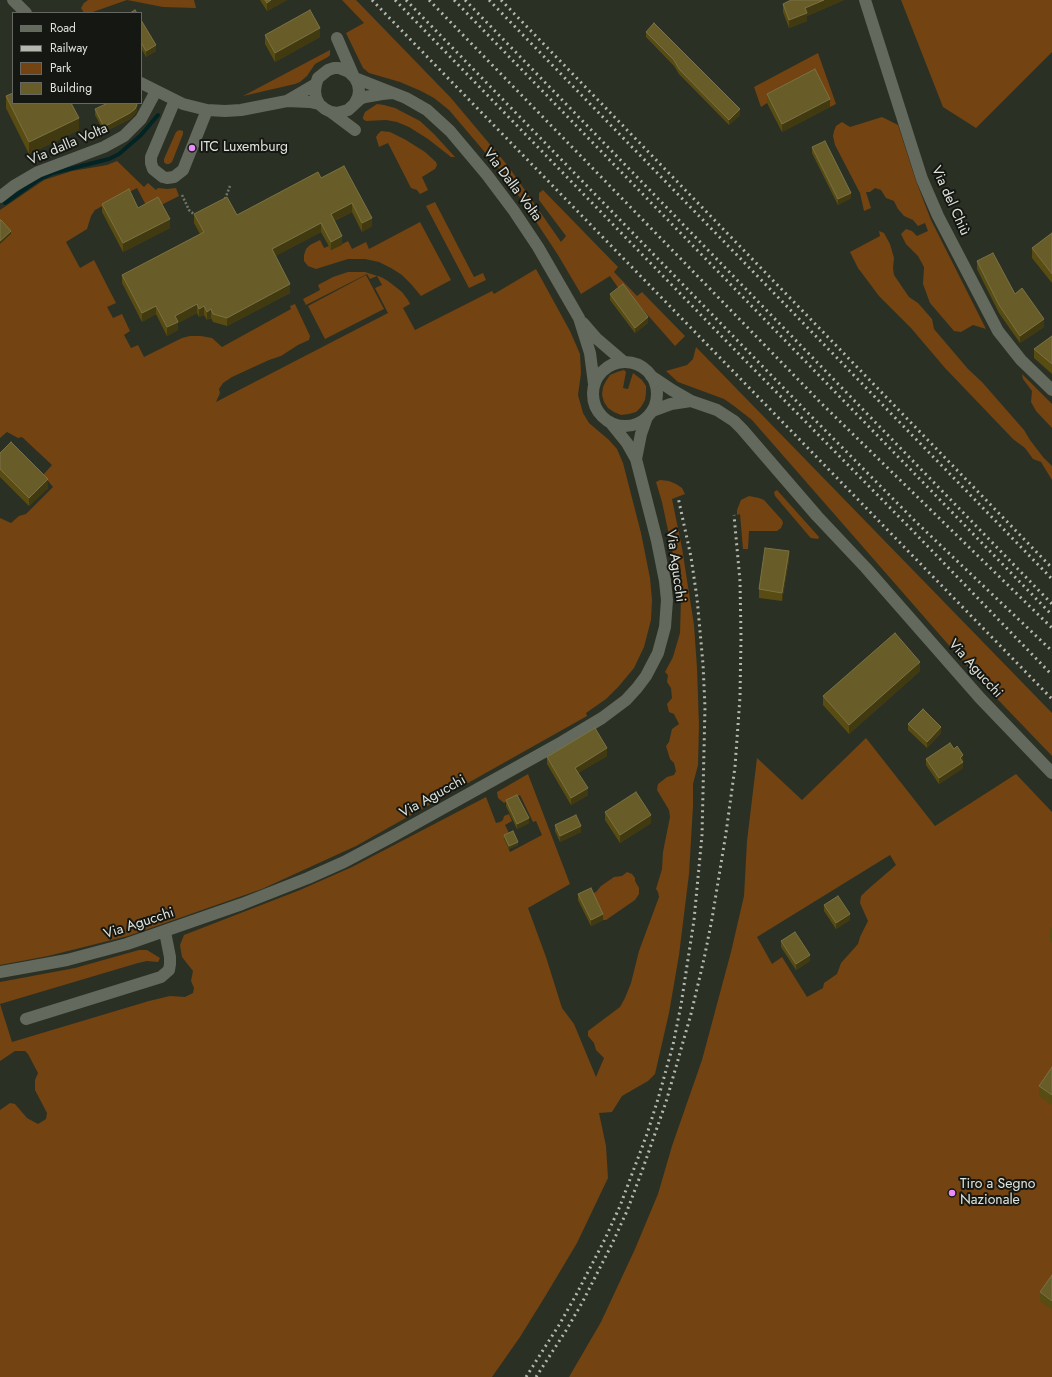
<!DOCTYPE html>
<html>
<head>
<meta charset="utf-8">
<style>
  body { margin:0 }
  #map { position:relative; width:1052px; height:1377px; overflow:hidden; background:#2b3024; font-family:Jost,sans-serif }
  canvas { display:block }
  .legend { position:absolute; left:12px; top:12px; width:130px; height:92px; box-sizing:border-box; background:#151712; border:1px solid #666963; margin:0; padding:5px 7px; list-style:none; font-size:12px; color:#e0e4dc }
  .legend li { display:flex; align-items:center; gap:8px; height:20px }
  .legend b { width:20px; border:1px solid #666963 }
</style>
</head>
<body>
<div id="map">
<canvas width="1052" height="1377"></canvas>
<ul class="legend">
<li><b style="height:5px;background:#63695c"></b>Road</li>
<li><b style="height:5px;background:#b4b8af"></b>Railway</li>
<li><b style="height:11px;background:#734312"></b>Park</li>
<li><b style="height:11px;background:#685d28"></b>Building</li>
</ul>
</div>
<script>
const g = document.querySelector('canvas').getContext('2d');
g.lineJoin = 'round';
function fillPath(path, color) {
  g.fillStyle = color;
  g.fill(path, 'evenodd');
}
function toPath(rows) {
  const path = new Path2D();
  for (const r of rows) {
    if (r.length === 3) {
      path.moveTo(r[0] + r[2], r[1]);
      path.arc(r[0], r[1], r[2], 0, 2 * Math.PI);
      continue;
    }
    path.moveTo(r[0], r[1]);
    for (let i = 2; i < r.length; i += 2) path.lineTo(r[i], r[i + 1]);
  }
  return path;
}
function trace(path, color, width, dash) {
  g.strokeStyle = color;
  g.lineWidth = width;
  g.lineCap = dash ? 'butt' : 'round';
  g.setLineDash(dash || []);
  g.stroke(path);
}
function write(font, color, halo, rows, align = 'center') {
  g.font = font + ' Jost,sans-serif';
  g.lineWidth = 4;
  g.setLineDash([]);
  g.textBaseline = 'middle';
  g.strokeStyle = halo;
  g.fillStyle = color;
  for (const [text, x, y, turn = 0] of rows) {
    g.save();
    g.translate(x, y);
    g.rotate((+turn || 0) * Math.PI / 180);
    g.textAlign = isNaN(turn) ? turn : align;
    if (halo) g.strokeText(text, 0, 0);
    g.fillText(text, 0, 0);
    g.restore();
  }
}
const green = toPath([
  [88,0,194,0,196,8,163,7,127,0,90,13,84,13,81,8,84,3],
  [342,0,356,0,451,98,508,166,561,242,566,236,539,200,539,193,543,190,618,267,614,272,637,296,642,292,685,336,675,346,623,287,619,289,610,276,581,294,558,255,523,202,500,170,449,110,434,98,421,91,400,82,369,73,363,68,346,33,364,23],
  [901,0,1052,0,1052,52,976,128,943,107],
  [330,50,330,55,328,57,315,64,307,76,300,82,295,84,243,96],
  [818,53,836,104,830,107,767,103,761,107,754,87],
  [377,104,384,105,395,108,420,121,434,134,455,157,451,157,428,139,409,127,397,122,386,120,366,121,363,119,363,117,365,112],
  [882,117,898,125,916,181,931,220,986,329,973,325,961,332,954,331,930,303,923,284,924,267,918,256,906,244,901,234,906,229,912,231,917,236,928,231,925,223,918,226,913,220,904,216,898,209,894,201,886,198,881,190,875,188,870,192,866,192,871,208,864,211,860,193,835,145,833,136,834,131,836,126,842,122,850,127],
  [179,130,183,131,183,134,172,162,169,164,166,164,164,162,164,159,176,132],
  [381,131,390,132,406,140,425,152,436,162,437,165,435,169,422,177,428,190,420,194,417,190,411,188,388,143,379,147,376,137,378,134],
  [117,161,144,187,148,183,156,190,158,188,167,189,176,188,179,196,149,211,137,188,95,210,91,216,87,229,66,242,80,268,94,260,116,303,107,307,113,318,122,314,130,331,124,335,131,348,138,345,144,357,182,338,190,336,201,336,212,338,222,347,291,309,290,306,295,304,310,336,309,340,298,345,281,356,269,360,232,377,223,383,219,389,220,393,216,402,388,313,375,288,382,285,377,276,370,279,367,274,306,305,303,299,320,290,318,285,333,277,348,272,365,272,381,277,388,281,402,292,408,300,410,304,403,308,415,330,492,291,494,294,536,269,570,331,580,354,581,373,578,395,583,413,589,423,609,440,617,449,623,463,641,533,650,578,652,600,651,620,644,647,634,668,619,686,606,699,586,713,587,716,356,846,262,889,128,936,48,956,0,965,0,518,11,523,19,516,26,514,53,487,43,475,52,465,22,437,18,438,7,432,0,438,0,210,44,180,72,171,107,165],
  [435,202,474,277,483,273,486,280,469,288,426,206],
  [420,222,451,280,421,296,411,284,402,275,391,268,379,262,365,259,348,259,316,269,308,266,304,261,304,255,306,249,310,245,320,240,324,248,329,246,331,250,348,241,352,249,366,242,369,249],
  [879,231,884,233,890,244,894,258,893,268,894,275,909,297,918,303,932,319,934,329,968,369,982,382,1024,430,1030,440,1043,457,1052,466,1052,480,1041,462,1033,459,1025,448,1013,439,945,368,911,328,879,296,858,268,850,252,880,236],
  [366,275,384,309,325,339,308,306],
  [696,347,1052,713,1052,756,981,682,752,420,734,406,724,399,678,382,666,371,687,365,693,359],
  [624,370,626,372,623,388,628,389,633,373,642,380,646,386,646,393,645,400,641,407,636,412,629,414,621,415,614,412,608,408,604,402,602,395,603,387,606,381,610,375,617,372],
  [1022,374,1052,404,1052,428,1036,411,1031,402,1032,391,1023,379],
  [660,480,669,481,676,484,682,488,685,494,672,499,682,548,694,625,697,668,699,725,698,765,693,784,693,806,689,874,679,955,669,1013,655,1074,648,1081,622,1096,612,1112,599,1113,606,1146,608,1178,577,1243,546,1295,520,1337,492,1377,0,1377,0,1110,10,1103,15,1104,27,1118,38,1124,46,1119,47,1113,35,1090,35,1080,38,1073,28,1054,25,1051,15,1051,0,1061,0,982,75,968,139,950,147,950,160,958,158,962,147,961,138,963,0,1004,12,1042,149,1001,170,996,185,997,193,993,194,988,191,981,193,971,182,957,180,945,184,935,300,890,352,867,486,797,496,823,500,822,503,820,504,816,509,814,512,821,505,825,510,835,504,838,510,852,542,835,536,821,533,822,520,795,504,803,498,798,497,792,528,774,570,884,528,908,546,957,562,1008,574,1024,596,1077,604,1058,596,1050,594,1043,588,1036,588,1031,620,1007,625,998,631,983,639,951,659,897,658,892,656,889,662,869,663,852,670,817,669,810,657,790,658,784,667,777,674,775,676,771,674,763,670,759,666,746,669,742,672,729,679,724,674,714,669,712,667,704,672,698,671,688,667,682,668,675,665,672,673,657,680,633,681,599,673,554,662,502,656,482],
  [777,490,819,537,818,539,811,538,809,536,775,496,774,492],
  [749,496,759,498,764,500,782,520,783,523,781,528,777,531,749,531,748,549,743,549,740,514,737,515,737,510,741,500],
  [866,738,935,826,1016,774,1052,812,1052,1377,569,1377,601,1322,635,1249,658,1194,672,1146,702,1060,731,952,744,896,747,841,757,758,802,800],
  [890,855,896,865,866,891,861,896,860,903,868,921,860,937,858,944,841,963,837,974,824,983,823,988,807,997,782,957,772,964,757,937],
  [627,872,632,874,635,878,635,881,639,888,639,894,635,900,606,920,603,920,591,894,596,892,601,886,614,877,622,876]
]);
const stream = toPath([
  [5,203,38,180,53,173,109,159,119,154,141,135,158,115]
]);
const path = toPath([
  [182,195,189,210,196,216],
  [225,199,230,186]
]);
const minor = toPath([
  [13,0,26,13],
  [865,0,922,179,938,216,998,331,1021,360,1052,390],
  [337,38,353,75],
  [355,78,406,98,427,110,450,131,487,175,514,211,538,247,579,318,590,353,594,384],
  [141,83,183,104,207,110,225,111,241,110,287,101,310,102,319,104],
  [175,100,151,157,151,163,153,169,163,177,167,178,174,177,183,170,207,110],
  [287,101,316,84],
  [355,103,358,97,359,91,358,84,355,78,349,72,339,68,334,68,328,70,318,78,316,84,315,91,316,98,319,104,325,109,331,112,337,113,348,110,360,99,365,97,382,94,392,93],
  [331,112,355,130],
  [0,197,14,186,38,172,104,147,124,136,141,119,156,91],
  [583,323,596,338,624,362],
  [625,394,32],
  [651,376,672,390,691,401,717,410,734,421,742,429,817,516,866,568,980,698,1052,773],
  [652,411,671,404,691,401],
  [636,459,641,434,647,417],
  [0,972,67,960,127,944,242,904,308,878,344,862,393,836,562,742,602,718,626,700,637,688,646,676,658,653,665,627,667,600,665,581,657,541,636,459,627,443,610,422],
  [26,1019,161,977,169,970,170,964,170,957,165,932]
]);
const rail = toPath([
  [372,0,1052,699],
  [395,0,734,349,910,528,1052,675],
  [406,0,809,414,916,522,1052,651],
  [429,0,821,403,1052,628],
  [454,0,1052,615],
  [465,0,1052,604],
  [489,0,1052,579],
  [501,0,1052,568],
  [526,1377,559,1325,575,1297,605,1239,620,1206,647,1134,658,1099,673,1045,681,1005,694,920,702,835,705,707,703,664,697,598,691,557,678,497],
  [536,1377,567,1329,583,1301,612,1244,627,1211,642,1171,666,1102,691,1014,704,959,712,919,726,833,735,767,740,697,741,638,740,581,734,515]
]);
const wall = toPath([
  [260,0,287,0,267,11],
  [791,0,844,0,807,16,807,21,789,28,783,12,783,4],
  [141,20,156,51,146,57,141,48],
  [646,32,740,115,729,125,679,74,674,66,646,37],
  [265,35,320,37,275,62,265,44],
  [767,94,830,107,782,132,767,103],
  [6,96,79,130,29,154,6,108],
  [95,109,137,111,135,114,130,119,104,132,95,115],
  [812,147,851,198,838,205,812,153],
  [344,166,372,226,362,232,352,212,334,221,342,245,331,250,321,232,275,256,290,293,227,326,213,322,211,318,207,320,204,315,199,317,197,313,178,323,178,330,167,336,156,314,142,322,122,283,122,275,200,234,194,223,194,214,237,215,321,178],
  [102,204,138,208,170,228,123,252,102,212],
  [1052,233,1052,283,1032,258,1032,248],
  [977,261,1015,294,1044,327,1020,343,999,313,977,269],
  [610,294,648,323,635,333,610,300],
  [1052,336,1052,374,1034,358,1034,349],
  [0,453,48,488,29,506,0,477],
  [789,560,782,601,759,598,759,589],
  [920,671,849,734,823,705,823,696],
  [908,724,941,733,927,748,908,730],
  [607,756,578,773,588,795,571,805,547,764,547,757],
  [926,759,963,761,963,768,939,784,926,765],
  [506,800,529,823,517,829,506,806],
  [605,812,651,823,620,843,605,820],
  [555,825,581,832,560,842,555,831],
  [504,835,518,845,509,849,504,838],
  [578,894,603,920,591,926,578,900],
  [824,905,850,920,836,929,824,911],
  [1052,927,1052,942,1050,941,1050,930],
  [781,941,810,961,796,970,781,947],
  [1052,1067,1052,1105,1039,1096,1039,1086],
  [1052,1275,1052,1310,1040,1301,1040,1292]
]);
const shadedWall = toPath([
  [271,0,287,0,267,11,267,3],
  [824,0,844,0,807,16,807,21,789,28,789,20,805,8],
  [320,28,320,37,275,62,275,53],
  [156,45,156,51,146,57,146,51],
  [830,99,830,107,782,132,782,124],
  [137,105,137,111,135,114,130,119,104,132,104,127],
  [740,109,740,115,729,125,729,120],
  [79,118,79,130,29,154,29,142],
  [851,193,851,198,838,205,838,199],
  [352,203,352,212,331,222,331,214],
  [372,218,372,226,362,232,362,223],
  [170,219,170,228,123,252,123,243],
  [321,223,321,232,272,258,272,249],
  [11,231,11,234,0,244,0,241],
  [342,236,342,245,331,250,331,242],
  [290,284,290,293,227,326,227,318],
  [197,304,197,313,178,323,178,330,167,336,167,327,175,316],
  [156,306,156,314,142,322,142,313],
  [204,306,204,315,199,317,199,309],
  [211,309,211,318,207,320,207,312],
  [648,317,648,323,635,333,635,328],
  [1044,319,1044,327,1020,343,1020,336],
  [48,479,48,488,29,506,29,498],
  [789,551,789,560,782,601,782,593],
  [920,662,920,671,849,734,849,725],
  [941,727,941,733,927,748,927,742],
  [607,748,607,756,575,775,575,768],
  [963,755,963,761,960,764,960,758],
  [963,762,963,768,939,784,939,778],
  [588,788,588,795,571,805,571,798],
  [651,815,651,823,620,843,620,835],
  [529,818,529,823,517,829,517,824],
  [581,826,581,832,560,842,560,836],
  [518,842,518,845,509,849,509,846],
  [603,914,603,920,591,926,591,920],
  [850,914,850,920,836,929,836,923],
  [810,955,810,961,796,970,796,964]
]);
const building = toPath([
  [265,0,271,0,267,3,265,0],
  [791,0,824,0,805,8,807,13,789,20,783,4,791,0],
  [135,10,137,13,130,13,135,10],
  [310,10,320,28,275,53,265,35,310,10],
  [141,20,156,45,146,51,141,42,141,20],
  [654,23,740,109,729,120,679,69,674,60,646,32,654,23],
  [815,69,830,99,782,124,767,94,815,69],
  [13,93,13,103,71,103,79,118,29,142,6,96,13,93],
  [108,103,136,103,137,105,135,109,130,113,104,127,95,109,108,103],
  [825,141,851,193,838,199,812,147,825,141],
  [344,166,372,218,362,223,352,203,331,214,342,236,331,242,321,223,272,249,290,284,227,318,213,314,211,309,207,312,204,306,199,309,197,304,175,316,178,322,167,327,156,306,142,313,122,275,204,232,194,214,227,197,237,215,318,172,321,178,344,166],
  [129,189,138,208,158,197,170,219,123,243,102,204,129,189],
  [0,220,1,220,11,231,0,241,0,220],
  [1052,233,1052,274,1032,248,1052,233],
  [993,253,1015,294,1022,288,1044,319,1020,336,999,305,977,261,993,253],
  [623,284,648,317,635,328,610,294,623,284],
  [1052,336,1052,364,1034,349,1052,336],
  [11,442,48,479,29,498,0,469,0,453,11,442],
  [765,548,789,551,782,593,759,589,765,548],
  [895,633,920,662,849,725,823,696,895,633],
  [923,709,941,727,927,742,908,724,923,709],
  [595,728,607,748,575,768,588,788,571,798,547,757,595,728],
  [950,743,954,749,957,746,963,755,960,758,963,762,939,778,926,759,950,743],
  [636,792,651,815,620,835,605,812,636,792],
  [517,795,529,818,517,824,506,800,517,795],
  [576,815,581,826,560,836,555,825,576,815],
  [513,831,518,842,509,846,504,835,513,831],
  [591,888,603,914,591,920,578,894,591,888],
  [838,896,850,914,836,923,824,905,838,896],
  [795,932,810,955,796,964,781,941,795,932],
  [1052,1067,1052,1095,1039,1086,1052,1067],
  [1052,1275,1052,1301,1040,1292,1052,1275]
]);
const markers = [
  [192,148,4,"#e98dfe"],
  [952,1193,4,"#e98dfe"]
];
const streetNames = [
  ["Via dalla Volta",68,145,-23],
  ["Via Dalla Volta",512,185,53],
  ["Via del Chiù",950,201,66],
  ["Via Agucchi",675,566,82],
  ["Via Agucchi",975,669,48],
  ["Via Agucchi",433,797,-29],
  ["Via Agucchi",139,924,-18]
];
const poiNames = [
  ["ITC Luxemburg",200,148],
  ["Tiro a Segno",960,1185],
  ["Nazionale",960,1201]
];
fillPath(green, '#734312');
trace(stream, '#032424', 4);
trace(path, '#71766b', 2.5, [2, 2]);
trace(minor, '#63695c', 12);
trace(rail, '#b4b8af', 3, [2, 4]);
fillPath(wall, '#594c12');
fillPath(shadedWall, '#413a10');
fillPath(building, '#685d28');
trace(building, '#7a7244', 1);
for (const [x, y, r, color] of markers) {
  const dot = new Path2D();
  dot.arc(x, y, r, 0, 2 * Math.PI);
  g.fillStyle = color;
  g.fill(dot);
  trace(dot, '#151712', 1.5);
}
write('14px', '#e0e4dc', '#151712', streetNames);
write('14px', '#e0e4dc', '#151712', poiNames, 'left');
</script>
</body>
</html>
